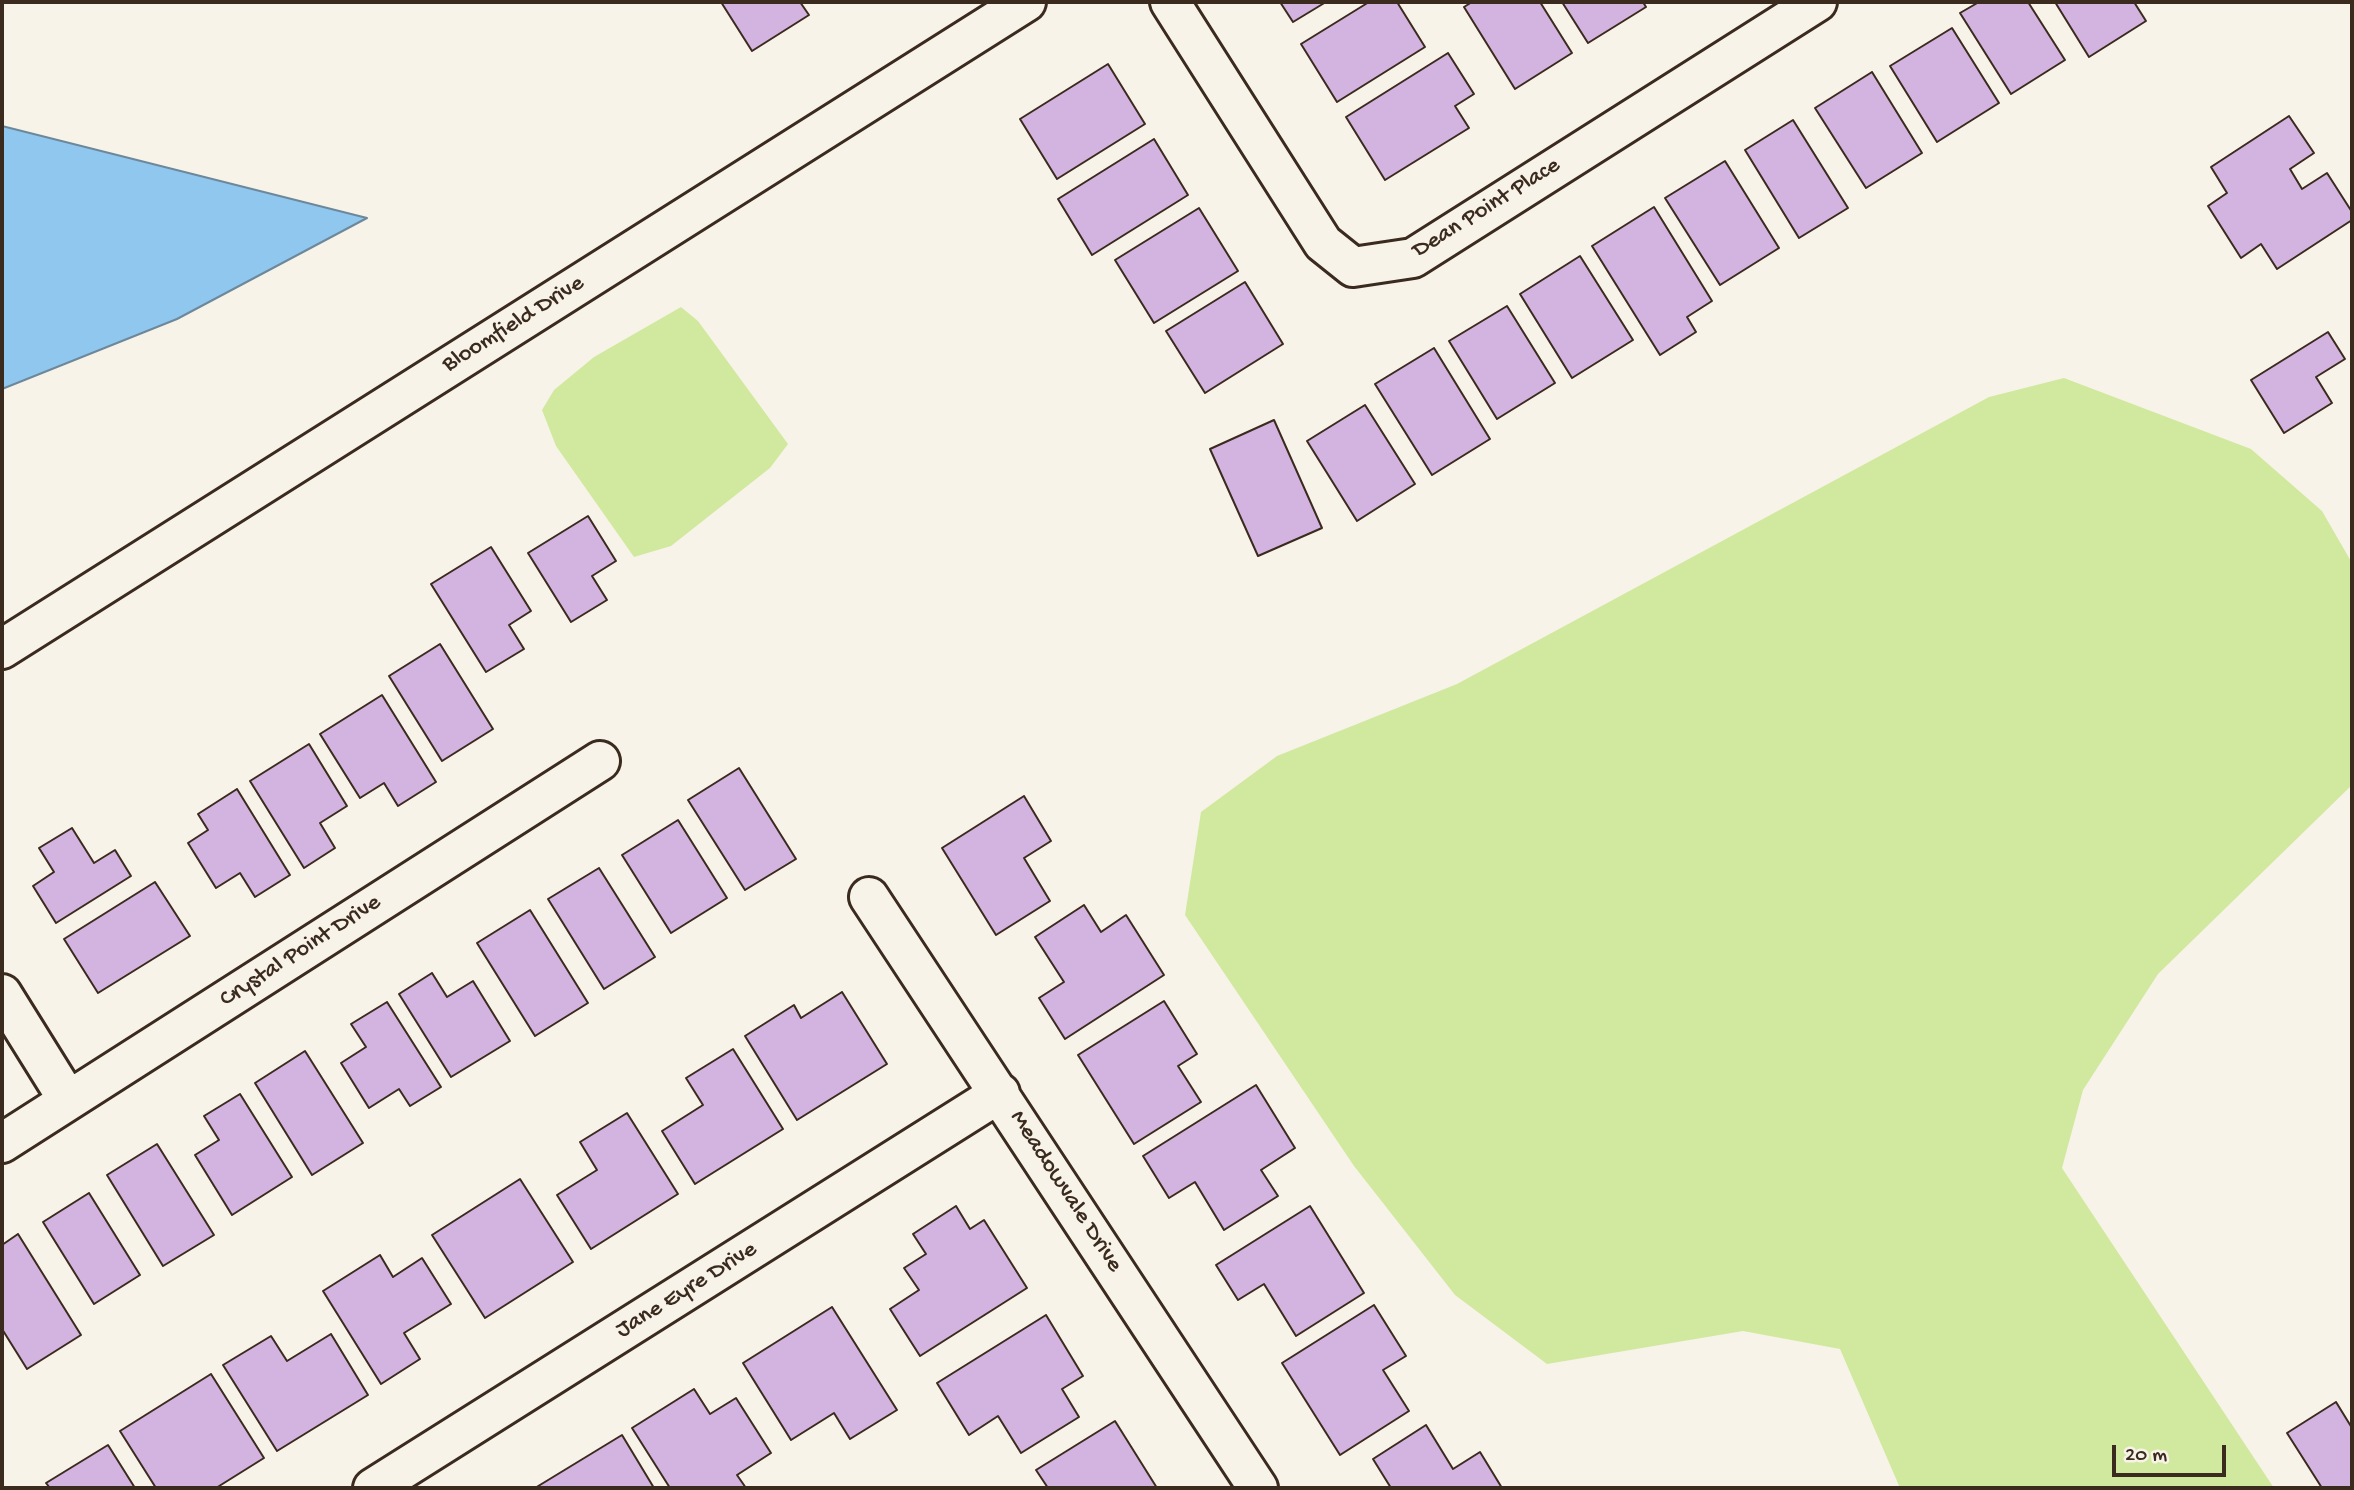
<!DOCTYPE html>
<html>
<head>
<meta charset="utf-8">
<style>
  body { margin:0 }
  #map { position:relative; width:2354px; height:1490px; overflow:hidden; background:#f7f3e8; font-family:"Gochi Hand",sans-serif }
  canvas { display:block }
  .frame { position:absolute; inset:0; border:4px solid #3b2a1e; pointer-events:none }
  .scale { position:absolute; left:2112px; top:1445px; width:114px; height:32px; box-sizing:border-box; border:4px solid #3b2a1e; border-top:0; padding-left:9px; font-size:21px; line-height:24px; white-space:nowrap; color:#3b2a1e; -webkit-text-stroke:5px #f7f3e8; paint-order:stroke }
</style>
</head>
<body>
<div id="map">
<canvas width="2354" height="1490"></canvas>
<div class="frame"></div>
<div class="scale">20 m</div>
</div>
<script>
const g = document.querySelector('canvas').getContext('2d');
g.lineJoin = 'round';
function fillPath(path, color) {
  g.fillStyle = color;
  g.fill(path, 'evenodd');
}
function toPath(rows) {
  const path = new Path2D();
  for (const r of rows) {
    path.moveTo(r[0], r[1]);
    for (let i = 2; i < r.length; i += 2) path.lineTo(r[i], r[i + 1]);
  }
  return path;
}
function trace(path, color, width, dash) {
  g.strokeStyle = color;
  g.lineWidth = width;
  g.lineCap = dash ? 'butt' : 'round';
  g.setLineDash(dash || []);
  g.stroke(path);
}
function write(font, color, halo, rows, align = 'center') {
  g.font = font + ' "Gochi Hand",sans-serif';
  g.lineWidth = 5;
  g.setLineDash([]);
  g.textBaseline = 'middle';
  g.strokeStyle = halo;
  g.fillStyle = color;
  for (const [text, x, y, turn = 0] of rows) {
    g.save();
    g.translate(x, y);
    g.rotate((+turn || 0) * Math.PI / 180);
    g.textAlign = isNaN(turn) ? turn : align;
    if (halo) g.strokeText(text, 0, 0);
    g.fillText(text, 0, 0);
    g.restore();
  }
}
const green = toPath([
  [681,307,698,321,788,444,770,468,671,546,634,557,556,446,542,410,554,390,594,357],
  [2064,378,2251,449,2322,511,2352,563,2352,785,2158,974,2083,1090,2062,1168,2274,1488,1900,1488,1840,1349,1743,1331,1547,1364,1455,1295,1354,1166,1185,915,1201,812,1277,756,1457,684,1989,397]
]);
const water = toPath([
  [2,126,367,218,177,319,2,389,2,126]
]);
const building = toPath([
  [721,2,800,2,809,15,752,51,721,2],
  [1280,2,1326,2,1293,22,1280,2],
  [1369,2,1397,2,1425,47,1337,102,1301,44,1369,2],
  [1472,2,1540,2,1572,53,1515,89,1464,7,1472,2],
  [1562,2,1643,2,1646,7,1588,43,1562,2],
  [1979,2,2028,2,2065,60,2011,94,1960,13,1979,2],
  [2055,2,2134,2,2146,21,2089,57,2055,2],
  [1952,28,1999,103,1937,142,1890,66,1952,28],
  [1448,53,1474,94,1455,106,1469,128,1385,180,1346,117,1448,53],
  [1108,64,1145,124,1057,179,1020,119,1108,64],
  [1872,72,1922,153,1866,188,1815,108,1872,72],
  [2289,116,2314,153,2290,169,2302,189,2327,173,2352,212,2352,220,2277,269,2261,244,2241,258,2208,206,2227,193,2211,167,2289,116],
  [1793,120,1848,208,1799,238,1745,150,1793,120],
  [1154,139,1188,195,1092,255,1058,199,1154,139],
  [1725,161,1779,248,1720,285,1665,198,1725,161],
  [1654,207,1712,301,1687,317,1696,332,1660,355,1592,246,1654,207],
  [1199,208,1238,271,1154,323,1115,260,1199,208],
  [1580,256,1633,340,1572,378,1520,294,1580,256],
  [1245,282,1283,344,1205,393,1166,331,1245,282],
  [1507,306,1555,383,1497,419,1449,341,1507,306],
  [2328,332,2345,359,2316,377,2332,403,2284,433,2251,380,2328,332],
  [1434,348,1490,439,1432,475,1375,384,1434,348],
  [1365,405,1415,484,1357,521,1307,441,1365,405],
  [1274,420,1322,528,1258,556,1210,449,1274,420],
  [588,516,616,561,592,576,607,600,571,622,528,553,588,516],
  [491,547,531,611,509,625,524,649,486,672,431,584,491,547],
  [440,644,493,729,442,761,389,676,440,644],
  [382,695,436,782,398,806,384,783,360,798,320,734,382,695],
  [309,744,347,806,320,823,335,848,304,868,250,781,309,744],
  [739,768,796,859,745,890,688,800,739,768],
  [237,789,290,875,255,897,240,873,216,888,188,843,208,830,198,814,237,789],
  [1024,796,1051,841,1024,858,1050,901,996,935,942,848,1024,796],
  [678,820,727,898,671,933,622,855,678,820],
  [72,828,94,863,115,850,131,876,56,923,33,886,54,872,39,848,72,828],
  [599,868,655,957,604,989,548,899,599,868],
  [155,882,190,936,98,993,64,939,155,882],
  [1084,905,1101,932,1126,915,1164,975,1065,1039,1039,998,1064,982,1035,937,1084,905],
  [530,910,588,1003,535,1036,477,943,530,910],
  [432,973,447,997,473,981,510,1041,451,1077,399,994,432,973],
  [842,992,887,1064,797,1120,745,1036,794,1005,801,1018,842,992],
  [1164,1001,1197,1054,1178,1066,1201,1102,1134,1144,1078,1055,1164,1001],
  [387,1002,441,1087,410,1106,399,1089,369,1108,341,1063,366,1047,351,1024,387,1002],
  [733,1049,783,1129,695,1184,662,1131,703,1105,686,1078,733,1049],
  [305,1051,363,1143,312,1175,255,1083,305,1051],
  [1256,1085,1295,1148,1261,1170,1278,1196,1224,1230,1195,1182,1169,1198,1143,1156,1256,1085],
  [240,1094,292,1177,232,1215,195,1155,219,1140,204,1116,240,1094],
  [627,1113,678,1194,591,1249,557,1195,597,1170,580,1142,627,1113],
  [157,1144,214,1235,163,1266,107,1175,157,1144],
  [520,1179,573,1262,485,1318,432,1235,520,1179],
  [89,1193,140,1275,94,1304,43,1222,89,1193],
  [956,1206,970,1229,984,1220,1027,1288,920,1356,890,1309,919,1290,904,1268,926,1254,913,1234,956,1206],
  [1310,1206,1364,1293,1296,1336,1264,1284,1238,1300,1216,1265,1310,1206],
  [18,1234,81,1335,27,1369,2,1329,2,1245,18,1234],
  [380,1255,393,1277,422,1258,451,1304,404,1333,420,1359,381,1384,323,1291,380,1255],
  [1374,1305,1406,1356,1383,1370,1409,1411,1340,1455,1282,1363,1374,1305],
  [832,1307,897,1410,850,1439,834,1413,791,1440,743,1363,832,1307],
  [1046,1315,1083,1376,1062,1389,1079,1417,1021,1453,998,1416,969,1435,937,1383,1046,1315],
  [331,1334,368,1395,277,1451,223,1365,271,1336,287,1361,331,1334],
  [211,1374,264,1458,216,1488,156,1488,120,1431,211,1374],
  [694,1389,710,1414,736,1398,771,1453,737,1475,746,1488,670,1488,632,1428,694,1389],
  [2336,1402,2352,1428,2352,1488,2322,1488,2287,1433,2336,1402],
  [1115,1421,1157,1488,1048,1488,1036,1470,1115,1421],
  [1426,1425,1453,1469,1480,1452,1502,1488,1391,1488,1373,1459,1426,1425],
  [622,1435,654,1488,535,1488,622,1435],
  [108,1445,135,1488,50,1488,46,1483,108,1445]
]);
const minor = toPath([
  [1170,2,1323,243,1353,267,1413,258,1817,2],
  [2,649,1026,2],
  [869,897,1258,1488],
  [2,994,68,1100],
  [2,1143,600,761],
  [373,1488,1000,1093]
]);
const streetNames = [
  ["Dean Point Place",1487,209,-32],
  ["Bloomfield Drive",514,325,-32],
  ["Crystal Point Drive",301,952,-33],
  ["Meadowvale Drive",1065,1192,57],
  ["Jane Eyre Drive",687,1291,-32]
];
fillPath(green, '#d1e99f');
fillPath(water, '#8fc7ee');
trace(water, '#6d889b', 2);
fillPath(building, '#d3b4e1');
trace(building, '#3b2a1e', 2);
trace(minor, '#3b2a1e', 44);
trace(minor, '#f7f3e8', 38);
write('24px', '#3b2a1e', '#f7f3e8', streetNames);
</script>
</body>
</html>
